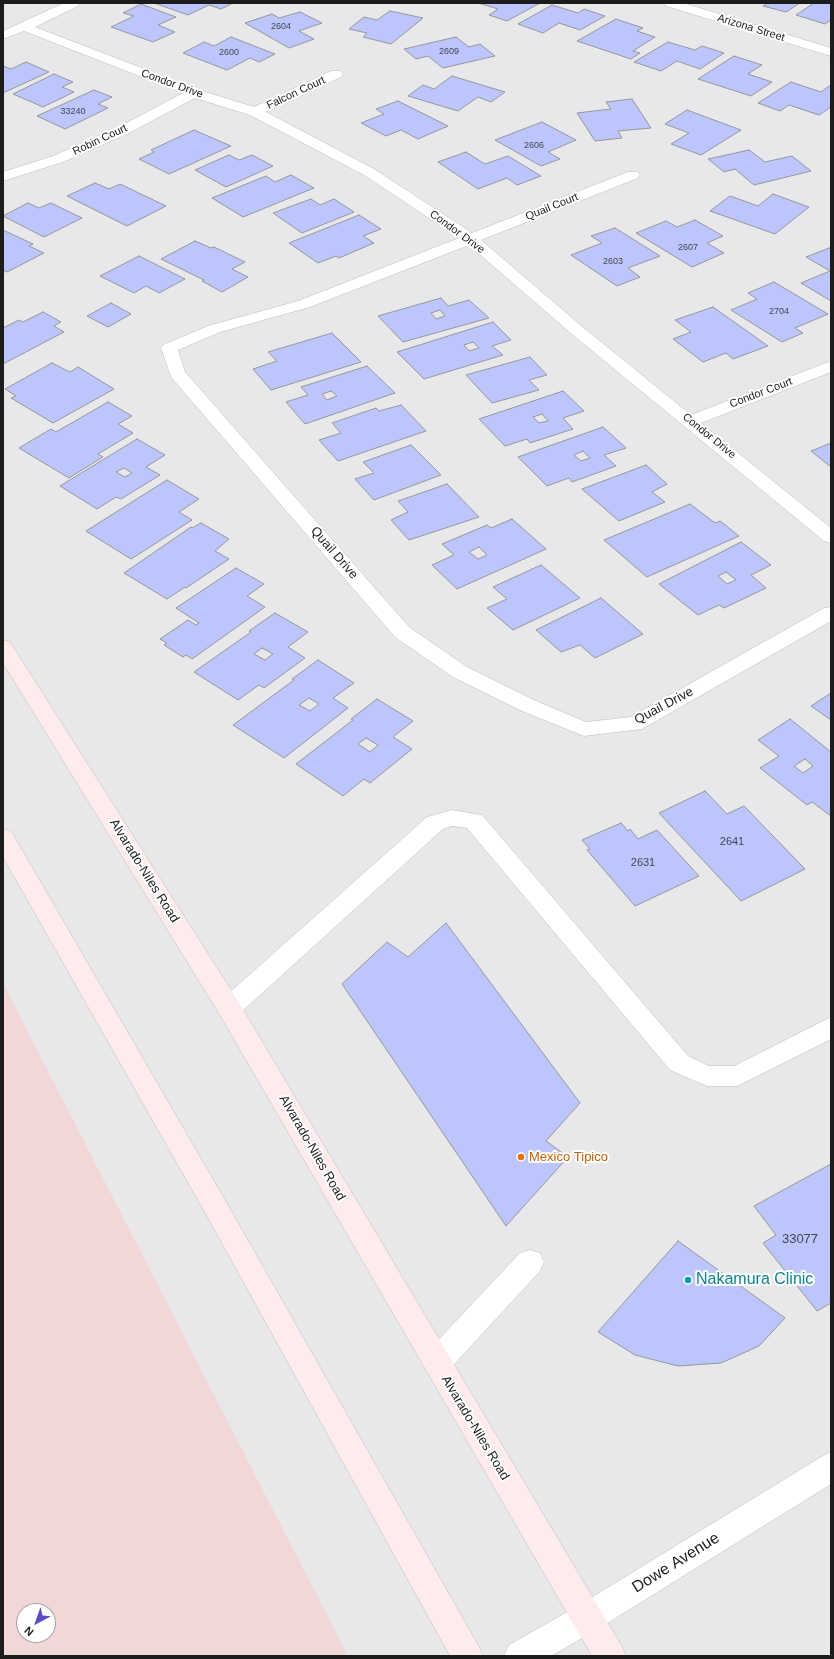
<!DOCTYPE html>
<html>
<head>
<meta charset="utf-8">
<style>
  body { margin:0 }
  #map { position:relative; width:834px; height:1659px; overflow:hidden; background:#e8e8eb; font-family:Helvetica,sans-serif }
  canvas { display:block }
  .frame { position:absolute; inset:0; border:4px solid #1c1c1d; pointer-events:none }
  .north { position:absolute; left:16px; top:1603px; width:40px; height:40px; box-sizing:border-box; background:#fff; border:1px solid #a4a4a5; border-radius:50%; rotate:221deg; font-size:11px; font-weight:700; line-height:16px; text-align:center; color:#1c1c1d }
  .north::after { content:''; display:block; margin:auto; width:14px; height:18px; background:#594cc4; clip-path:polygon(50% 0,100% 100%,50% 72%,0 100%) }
</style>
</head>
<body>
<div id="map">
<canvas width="834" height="1659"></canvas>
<div class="frame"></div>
<div class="north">N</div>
</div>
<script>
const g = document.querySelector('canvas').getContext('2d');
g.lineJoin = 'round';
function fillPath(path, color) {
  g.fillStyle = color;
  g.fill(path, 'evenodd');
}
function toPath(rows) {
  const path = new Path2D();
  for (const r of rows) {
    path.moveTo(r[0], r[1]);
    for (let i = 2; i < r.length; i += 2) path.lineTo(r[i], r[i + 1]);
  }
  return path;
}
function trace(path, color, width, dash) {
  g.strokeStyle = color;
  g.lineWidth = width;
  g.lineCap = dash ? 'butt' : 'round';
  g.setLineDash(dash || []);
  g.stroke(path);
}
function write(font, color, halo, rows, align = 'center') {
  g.font = font + ' Helvetica,sans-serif';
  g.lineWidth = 4;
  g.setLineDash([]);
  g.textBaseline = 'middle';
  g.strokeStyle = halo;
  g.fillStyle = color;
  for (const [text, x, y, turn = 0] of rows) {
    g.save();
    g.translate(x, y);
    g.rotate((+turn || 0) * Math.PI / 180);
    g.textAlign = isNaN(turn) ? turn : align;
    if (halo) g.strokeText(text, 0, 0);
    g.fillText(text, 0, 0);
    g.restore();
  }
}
const industrial = toPath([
  [3,983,348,1656,3,1656],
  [24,1611,48,1611,48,1635,24,1635]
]);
const building = toPath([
  [154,3,233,3,221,9,209,5,188,15,154,3],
  [478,3,540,3,507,21,489,15,498,9,478,3],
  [768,3,800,3,786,12,763,6,768,3],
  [814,3,831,3,831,20,825,24,796,15,814,3],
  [141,4,176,17,158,25,175,32,153,42,111,27,134,16,123,13,141,4],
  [552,5,578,13,584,9,605,16,580,30,559,23,543,33,518,24,552,5],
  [390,11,423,18,391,44,363,37,367,33,349,29,364,17,377,20,390,11],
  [300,12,322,23,299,31,314,39,289,48,245,23,272,14,279,18,300,12],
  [616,19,643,28,637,31,655,37,633,51,640,53,631,59,577,41,616,19],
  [231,37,275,54,259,62,250,58,227,70,183,53,204,42,214,46,231,37],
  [456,37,469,47,480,44,495,56,443,68,428,56,416,59,404,49,456,37],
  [668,42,695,50,702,46,724,53,700,69,677,61,661,71,634,62,668,42],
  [734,56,762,65,748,74,772,82,751,96,698,79,734,56],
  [26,62,49,72,3,93,3,66,11,69,26,62],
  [54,74,73,82,62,87,74,92,43,107,13,94,54,74],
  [452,76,505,92,491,102,478,97,458,111,408,96,423,85,434,89,452,76],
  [791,82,821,92,829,86,831,87,831,107,819,115,789,105,780,111,758,103,791,82],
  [94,90,112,97,98,104,108,108,65,129,37,116,94,90],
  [632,99,651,128,618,131,622,138,595,141,577,113,611,109,606,102,632,99],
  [398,101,448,126,418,139,401,130,386,136,361,123,384,114,376,109,398,101],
  [687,110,741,130,701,155,671,144,689,133,665,124,687,110],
  [542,122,576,140,548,152,560,159,541,166,495,140,542,122],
  [194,130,231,146,169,174,139,159,154,152,151,150,194,130],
  [749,150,765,162,792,156,811,171,754,185,735,169,724,172,708,159,749,150],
  [466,152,485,164,508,156,541,176,517,185,507,178,478,189,438,162,466,152],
  [229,155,239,160,252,155,273,166,226,187,195,170,229,155],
  [291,175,314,188,243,217,212,198,266,176,275,182,291,175],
  [95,183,109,189,120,184,166,206,127,226,67,196,95,183],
  [773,194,809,207,775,234,710,211,730,196,758,206,773,194],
  [311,199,320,205,334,199,354,212,302,233,273,213,311,199],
  [28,203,39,208,51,203,82,218,44,237,3,216,28,203],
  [359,215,381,229,363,236,374,243,339,258,336,256,318,263,289,243,359,215],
  [695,220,723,236,707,243,724,253,692,267,636,233,666,221,677,227,695,220],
  [615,228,660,256,628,268,640,277,617,286,571,255,602,243,591,236,615,228],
  [3,230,33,244,29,246,44,253,7,272,3,270,3,230],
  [195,241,211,248,214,247,245,262,232,269,248,277,222,292,202,281,204,280,161,259,195,241],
  [829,248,831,249,831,301,801,283,830,271,806,257,829,248],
  [139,256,185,279,159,293,146,286,134,293,100,276,139,256],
  [774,282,828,314,795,328,803,333,782,342,731,310,757,299,748,293,774,282],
  [441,298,448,306,469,300,489,318,403,342,378,316,441,298],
  [440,310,445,316,436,319,431,313,440,310],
  [111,303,131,314,108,327,87,316,111,303],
  [713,307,768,346,733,359,726,353,703,362,673,339,691,332,675,320,713,307],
  [43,312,61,322,54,326,64,332,3,364,3,328,19,320,23,322,43,312],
  [493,322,511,340,492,346,503,355,424,379,397,352,493,322],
  [473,342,479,348,469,351,464,345,473,342],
  [332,333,361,362,271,390,253,369,277,361,268,352,332,333],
  [530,357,547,375,529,380,539,390,492,403,466,375,530,357],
  [52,363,70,372,78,367,114,389,53,423,11,398,16,396,5,389,52,363],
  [367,366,395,393,305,424,286,402,308,395,301,387,367,366],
  [331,391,337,396,327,400,322,394,331,391],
  [563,391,584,411,563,418,573,429,530,443,527,439,505,446,479,419,563,391],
  [542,414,548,421,539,423,533,417,542,414],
  [108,402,132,416,118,424,133,433,98,454,103,457,69,478,19,448,51,429,56,432,108,402],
  [401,405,426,431,338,461,319,440,341,433,332,423,376,408,379,411,401,405],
  [603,427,626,448,604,455,616,466,572,482,569,478,547,486,518,457,603,427],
  [583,451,590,458,581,461,574,455,583,451],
  [137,439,165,455,146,467,160,475,121,499,116,497,97,509,60,486,137,439],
  [124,468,132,473,125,477,116,472,124,468],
  [831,443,831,467,811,451,831,443],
  [411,445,441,475,374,500,355,479,374,473,363,462,411,445],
  [646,465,667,484,652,492,665,502,619,521,582,489,646,465],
  [167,480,199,499,179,512,192,520,131,559,86,531,167,480],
  [447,484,479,517,409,540,391,520,408,512,398,501,447,484],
  [690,504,715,523,720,521,739,536,647,577,604,540,690,504],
  [512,519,546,549,457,589,432,565,454,555,442,544,487,525,491,528,512,519],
  [479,547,487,555,478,559,469,552,479,547],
  [201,523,229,539,215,551,229,559,186,588,185,587,167,599,124,573,191,527,192,528,201,523],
  [741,542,771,565,751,575,766,588,724,608,719,605,698,615,659,584,741,542],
  [726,572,736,580,727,584,718,576,726,572],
  [541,565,580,598,513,630,487,608,507,599,493,587,541,565],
  [236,568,264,584,247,596,265,607,192,659,186,655,183,657,164,645,167,643,160,639,188,620,196,625,199,623,176,608,236,568],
  [601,598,643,634,595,658,580,645,561,652,536,630,601,598],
  [275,613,308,632,288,647,305,658,264,688,259,685,238,700,194,672,251,632,249,631,275,613],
  [262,648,273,654,265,660,254,654,262,648],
  [318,660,354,683,333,698,348,708,284,758,233,725,294,680,292,679,318,660],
  [309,698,319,704,310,711,299,705,309,698],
  [831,693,831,720,811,706,831,693],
  [377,699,413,721,393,737,412,749,370,783,364,779,343,796,296,764,353,720,351,719,377,699],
  [366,738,378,745,370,752,358,744,366,738],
  [790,719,831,752,831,816,812,802,807,805,760,768,779,756,758,740,790,719],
  [805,759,813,766,803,773,794,766,805,759],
  [705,791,727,814,744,806,805,869,741,901,659,813,705,791],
  [621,823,628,831,630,829,638,839,657,830,699,876,635,906,587,850,590,849,582,840,621,823],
  [446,923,580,1103,546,1141,568,1157,506,1226,342,984,387,942,408,957,446,923],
  [831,1164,831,1303,817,1311,763,1243,776,1235,754,1206,831,1164],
  [678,1241,785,1318,759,1346,721,1363,678,1366,635,1355,598,1332,678,1241]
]);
const lane = toPath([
  [452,810,482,815,688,1056,709,1066,734,1066,831,1017,831,1039,737,1086,707,1086,670,1070,467,828,452,826,443,829,238,1015,229,1018,220,1015,217,1008,220,1001,427,817,452,810],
  [530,1250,540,1253,544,1262,540,1271,447,1372,437,1375,427,1372,423,1362,427,1352,520,1253,530,1250]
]);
const street = toPath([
  [64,3,80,3,78,6,35,27,199,90,254,107,331,71,341,71,343,74,341,77,266,112,374,169,472,233,628,172,638,172,640,175,638,178,481,240,585,329,691,415,831,361,831,372,701,423,831,528,831,543,824,541,573,335,469,245,310,307,220,332,178,350,185,372,409,627,467,667,536,701,586,722,631,717,824,608,831,607,831,621,642,729,584,736,522,711,453,677,395,637,171,377,161,348,163,345,208,326,298,301,459,238,364,175,250,115,195,98,127,134,63,162,3,181,3,172,53,156,117,128,183,93,24,31,3,39,3,31,64,3],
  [664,3,683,3,831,48,831,56,666,6,664,3],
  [831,1452,831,1484,598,1629,551,1656,504,1656,509,1645,576,1607,821,1457,831,1452]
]);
const secondary = toPath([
  [3,640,10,642,238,1001,621,1645,626,1656,592,1656,220,1015,3,663,3,640],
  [3,829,11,831,225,1200,478,1645,483,1656,450,1656,207,1216,3,857,3,829]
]);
const markers = [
  [521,1157,4,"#e8710a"],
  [688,1280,4,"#0f9aa8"]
];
const farNumbernames = [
  ["2604",281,27],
  ["2609",449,52],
  ["2600",229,53],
  ["33240",73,112],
  ["2606",534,146],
  ["2607",688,248],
  ["2603",613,262],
  ["2704",779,312]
];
const farStreetnames = [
  ["Arizona Street",751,28,17],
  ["Condor Drive",172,84,20],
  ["Falcon Court",296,93,-25],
  ["Robin Court",100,140,-25],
  ["Quail Court",552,207,-22],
  ["Condor Drive",457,232,36],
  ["Condor Court",761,393,-21],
  ["Condor Drive",709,436,39]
];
const numberNames = [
  ["2641",732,842],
  ["2631",643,863]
];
const streetNames = [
  ["Quail Drive",334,553,49],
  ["Quail Drive",664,706,-28],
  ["Alvarado-Niles Road",144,871,58],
  ["Alvarado-Niles Road",312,1148,60],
  ["Alvarado-Niles Road",475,1428,59]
];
const foodNames = [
  ["Mexico Tipico",529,1157]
];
const nearNumbernames = [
  ["33077",800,1239]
];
const nearCulturenames = [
  ["Nakamura Clinic",696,1280]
];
const nearStreetnames = [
  ["Dowe Avenue",676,1563,-32]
];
fillPath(industrial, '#f2d7d9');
fillPath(building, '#bcc6fc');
trace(building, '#969799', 1);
trace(lane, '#bbbcbe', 1);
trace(street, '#bbbcbe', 1);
trace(secondary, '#bbbcbe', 1);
fillPath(lane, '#fff');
fillPath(street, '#fff');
fillPath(secondary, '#feeced');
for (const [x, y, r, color] of markers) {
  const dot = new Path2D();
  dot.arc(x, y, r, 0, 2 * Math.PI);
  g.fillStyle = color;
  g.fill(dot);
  trace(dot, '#fff', 1.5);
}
write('9px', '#444655', null, farNumbernames);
write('11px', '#1c1c1d', '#fff', farStreetnames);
write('11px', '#444655', null, numberNames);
write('13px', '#1c1c1d', '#fff', streetNames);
write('13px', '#c56008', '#fff', foodNames, 'left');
write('13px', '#444655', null, nearNumbernames);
write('16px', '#0d838f', '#fff', nearCulturenames, 'left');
write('16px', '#1c1c1d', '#fff', nearStreetnames);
</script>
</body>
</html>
